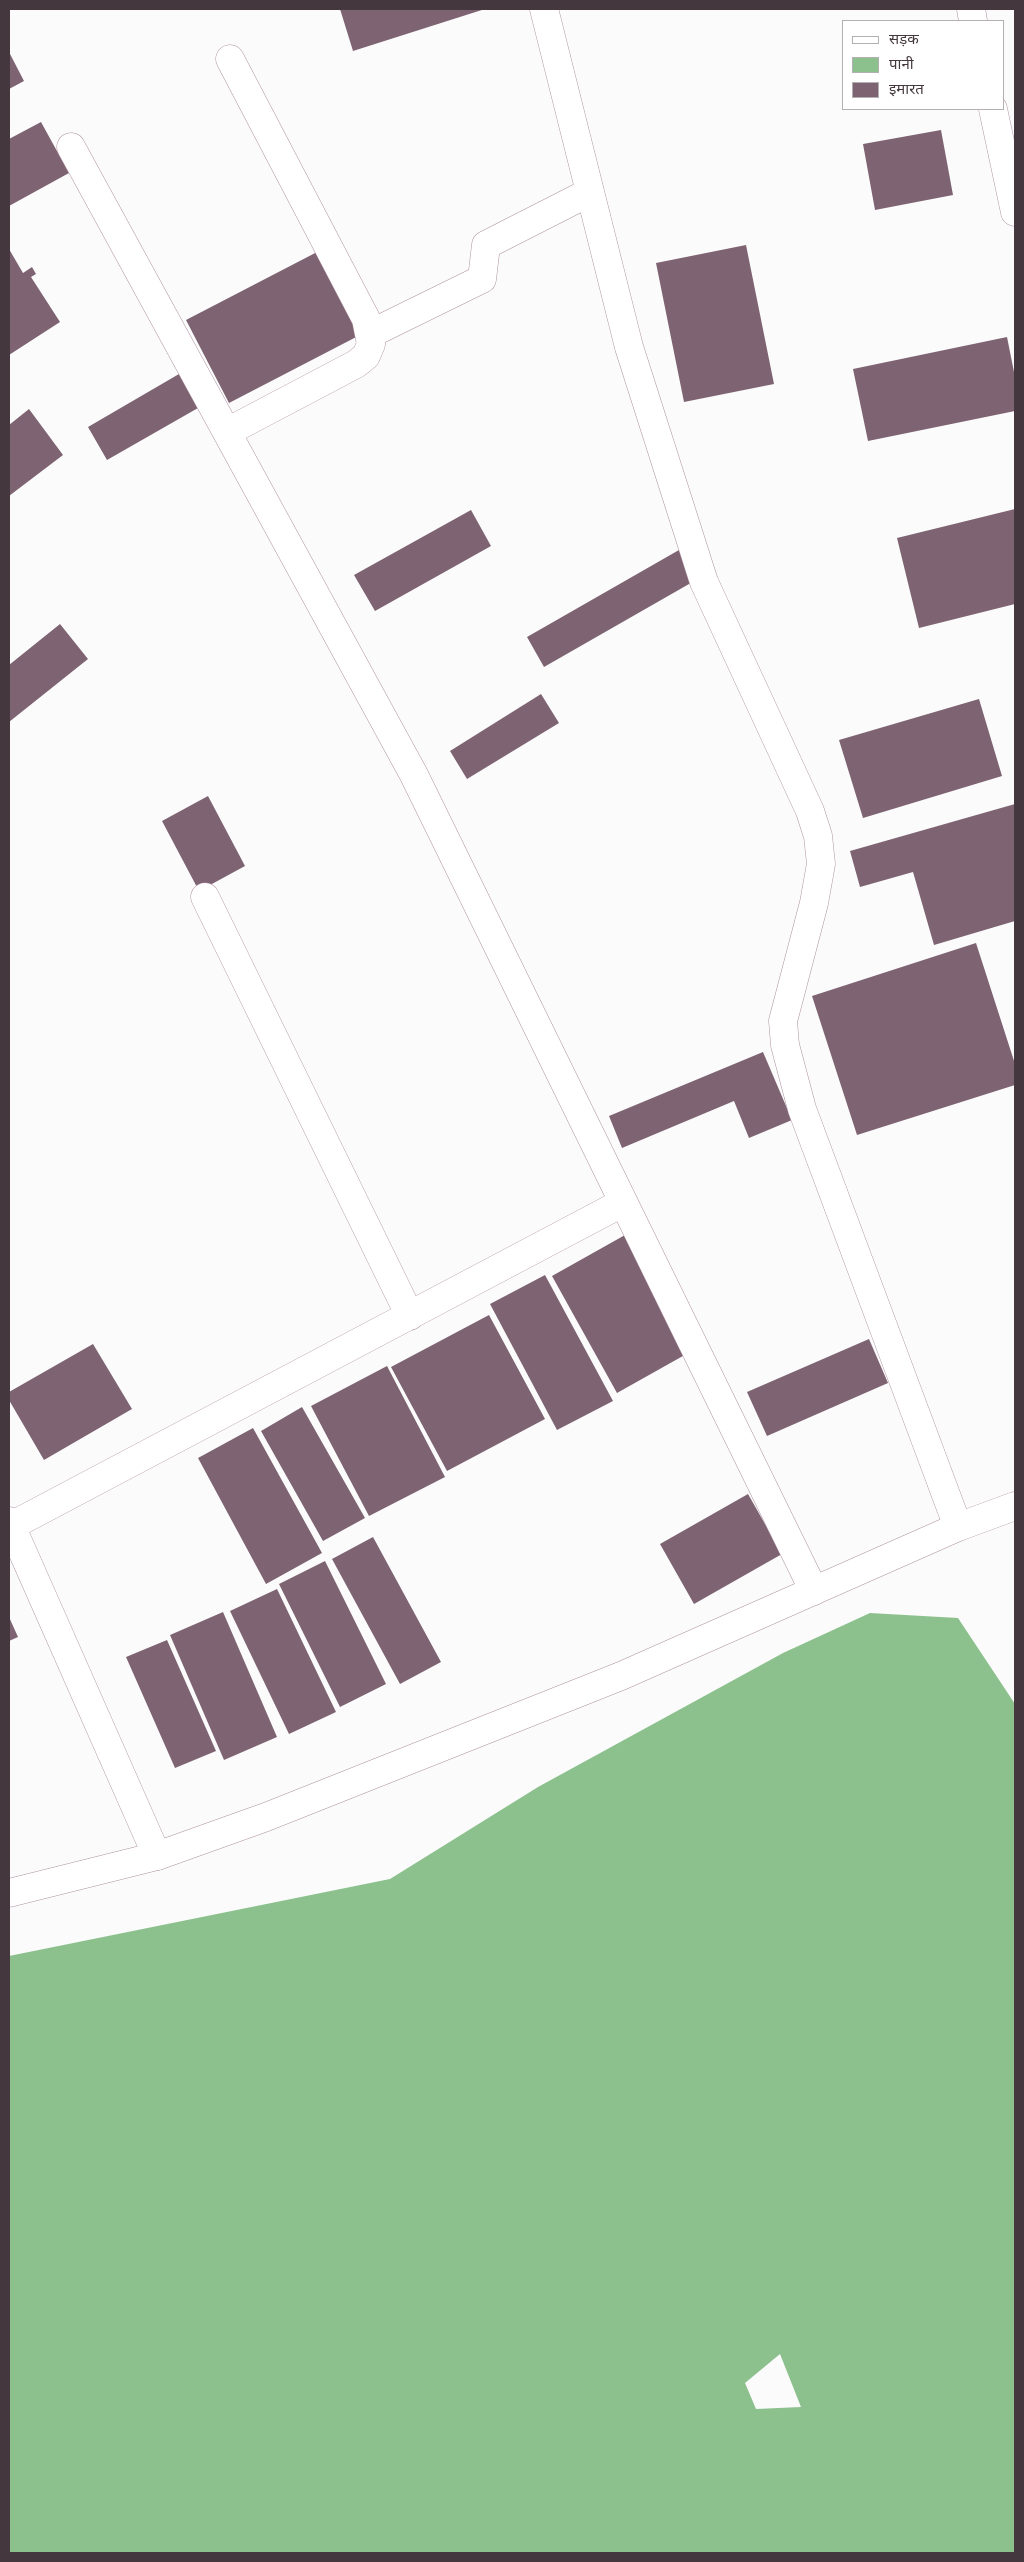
<!DOCTYPE html>
<html>
<head>
<meta charset="utf-8">
<style>
  body { margin:0 }
  #map { position:relative; width:1024px; height:2562px; overflow:hidden; background:#fbfbfb; font-family:Lato,"Noto Sans Devanagari",sans-serif }
  canvas { display:block }
  .frame { position:absolute; inset:0; border:10px solid #44383e; pointer-events:none }
  .legend { position:absolute; left:842px; top:20px; width:162px; height:90px; box-sizing:border-box; background:#fff; border:1px solid #b4afb2; margin:0; padding:6px 9px; list-style:none; font-size:15px; color:#44383e }
  .legend li { display:flex; align-items:center; gap:10px; height:25px }
  .legend b { width:25px; border:1px solid #b4afb2 }
</style>
</head>
<body>
<div id="map">
<canvas width="1024" height="2562"></canvas>
<div class="frame"></div>
<ul class="legend">
<li><b style="height:6px;background:#fff"></b>सड़क</li>
<li><b style="height:14px;background:#8cc18e"></b>पानी</li>
<li><b style="height:14px;background:#7e6372"></b>इमारत</li>
</ul>
</div>
<script>
const g = document.querySelector('canvas').getContext('2d');
g.lineJoin = 'round';
function fillPath(path, color) {
  g.fillStyle = color;
  g.fill(path, 'evenodd');
}
function toPath(rows) {
  const path = new Path2D();
  for (const r of rows) {
    path.moveTo(r[0], r[1]);
    for (let i = 2; i < r.length; i += 2) path.lineTo(r[i], r[i + 1]);
  }
  return path;
}
function trace(path, color, width, dash) {
  g.strokeStyle = color;
  g.lineWidth = width;
  g.lineCap = dash ? 'butt' : 'round';
  g.setLineDash(dash || []);
  g.stroke(path);
}
const water = toPath([
  [870,1613,958,1618,1015,1704,1015,2553,9,2553,9,1956,390,1879,538,1787,783,1653],
  [780,2354,801,2407,756,2409,745,2383]
]);
const building = toPath([
  [340,9,485,9,353,51],
  [9,52,24,81,9,89],
  [41,122,69,173,9,206,9,139],
  [941,130,953,195,875,210,863,144],
  [746,245,774,384,684,402,656,263],
  [9,249,23,273,32,267,36,274,31,277,60,322,9,355],
  [319,251,362,334,229,403,186,320],
  [1007,337,1015,377,1015,411,868,441,853,369],
  [179,374,198,408,107,460,88,427],
  [29,409,63,455,9,496,9,425],
  [1015,509,1015,604,919,628,897,538],
  [471,510,491,546,375,611,354,575],
  [679,550,696,580,544,667,527,637],
  [60,624,88,659,9,722,9,665],
  [541,694,559,723,467,779,450,751],
  [979,699,1002,776,863,818,839,740],
  [208,796,245,866,199,891,162,821],
  [1015,804,1015,921,934,945,913,872,860,887,850,851],
  [976,943,1015,1064,1015,1085,857,1135,812,996],
  [763,1052,792,1120,749,1138,734,1101,622,1148,609,1116],
  [625,1235,690,1352,617,1393,552,1276],
  [545,1275,613,1401,557,1430,490,1304],
  [489,1315,545,1419,447,1471,391,1367],
  [869,1339,888,1383,767,1436,747,1392],
  [93,1344,132,1409,44,1460,9,1400,9,1392],
  [387,1366,445,1477,369,1516,311,1406],
  [302,1407,365,1518,323,1541,261,1431],
  [253,1428,322,1553,266,1584,198,1458],
  [748,1494,782,1554,694,1604,660,1544],
  [373,1537,441,1662,400,1684,332,1559],
  [325,1561,386,1684,340,1707,279,1584],
  [277,1589,336,1712,289,1734,230,1611],
  [223,1612,277,1737,224,1760,170,1635],
  [9,1617,18,1637,9,1641],
  [167,1640,216,1751,175,1768,126,1657]
]);
const minor = toPath([
  [544,9,629,347,704,582,810,811,818,836,821,864,814,903,783,1021,785,1045,802,1109,958,1527],
  [71,147,414,775,814,1591],
  [370,334,482,279,486,245,590,192],
  [227,432,356,364,366,356,371,344,366,319,230,59],
  [205,897,410,1316],
  [9,1521,157,1856],
  [11,1526,622,1203]
]);
const secondary = toPath([
  [971,9,973,21],
  [993,109,1015,212],
  [9,1893,157,1856,266,1817,621,1676,958,1527,1015,1506]
]);
fillPath(water, '#8cc18e');
fillPath(building, '#7e6372');
trace(minor, '#af93a2', 29);
trace(secondary, '#af93a2', 29);
trace(minor, '#fff', 28);
trace(secondary, '#fff', 28);
</script>
</body>
</html>
